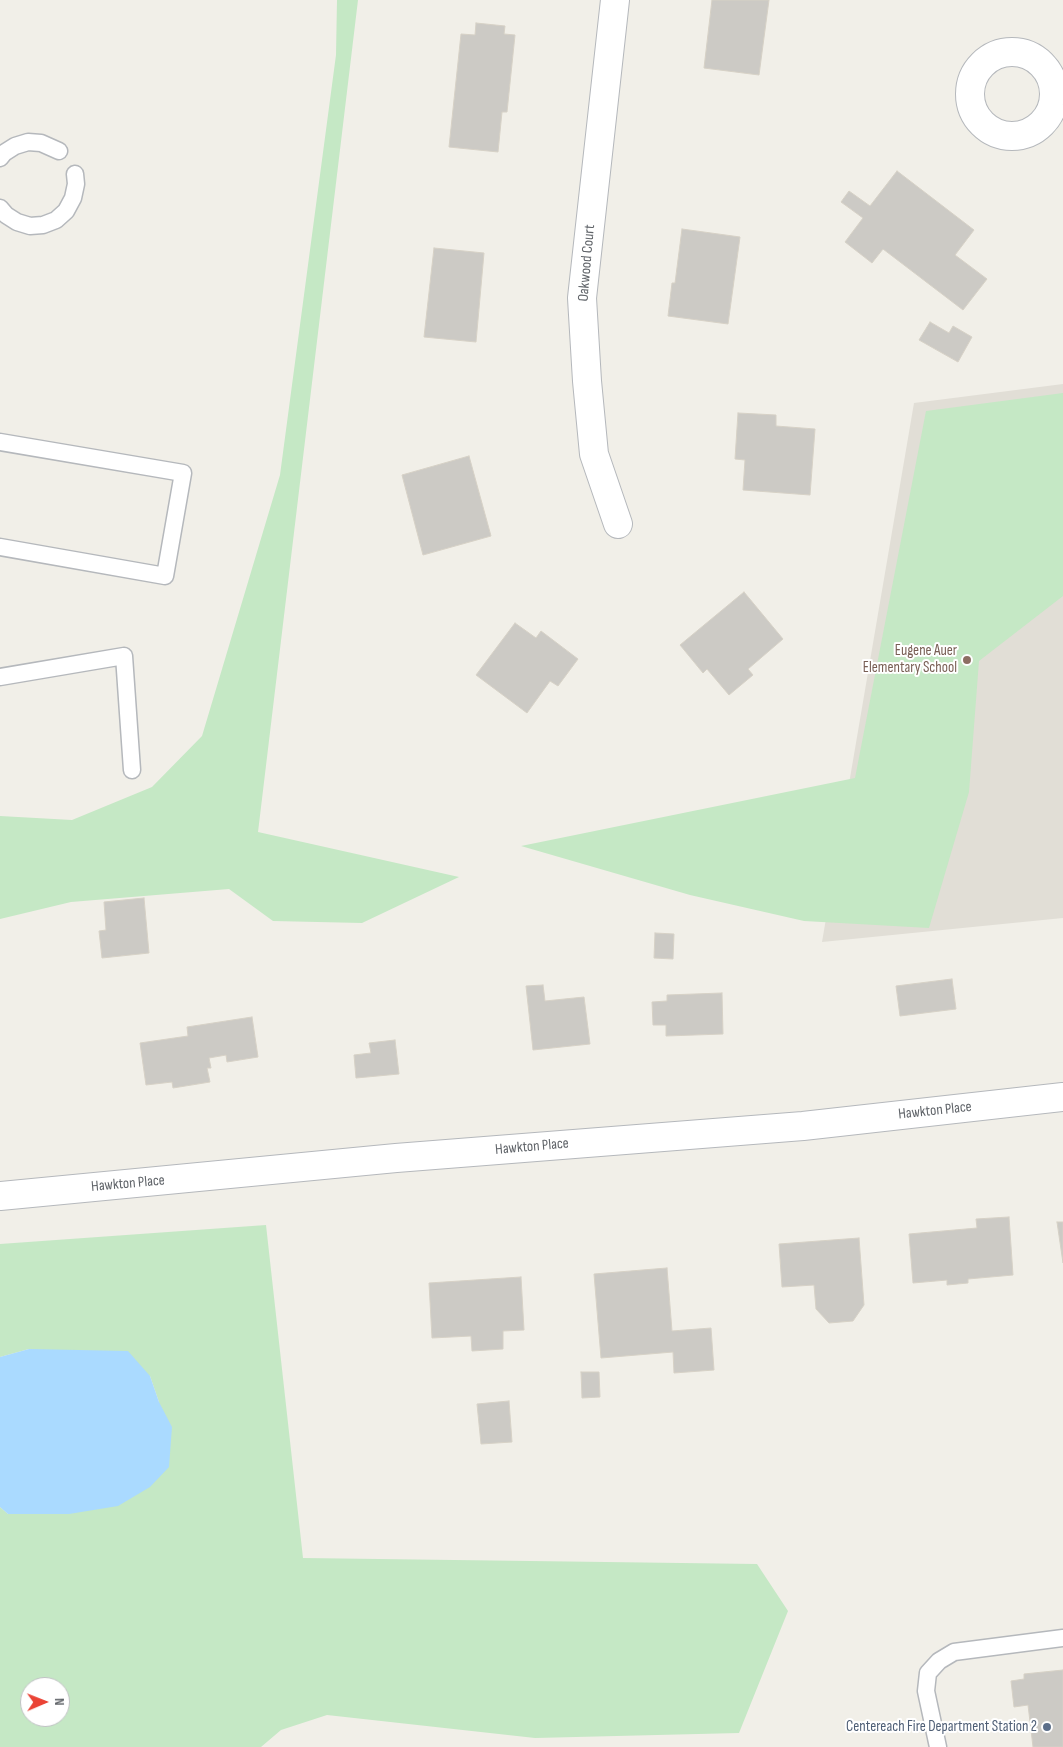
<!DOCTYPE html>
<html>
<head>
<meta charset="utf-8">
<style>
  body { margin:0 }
  #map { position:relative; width:1063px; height:1747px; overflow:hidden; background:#f1efe8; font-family:"Sofia Sans Condensed",sans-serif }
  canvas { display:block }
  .north { position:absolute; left:20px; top:1677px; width:50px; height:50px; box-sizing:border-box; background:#fff; border:1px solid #bfc1c3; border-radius:50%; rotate:89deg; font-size:14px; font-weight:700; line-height:20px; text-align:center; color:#5f6368 }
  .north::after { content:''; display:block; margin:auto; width:18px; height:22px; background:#ea4335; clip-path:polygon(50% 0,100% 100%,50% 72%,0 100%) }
</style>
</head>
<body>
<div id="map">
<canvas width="1063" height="1747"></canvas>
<div class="north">N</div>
</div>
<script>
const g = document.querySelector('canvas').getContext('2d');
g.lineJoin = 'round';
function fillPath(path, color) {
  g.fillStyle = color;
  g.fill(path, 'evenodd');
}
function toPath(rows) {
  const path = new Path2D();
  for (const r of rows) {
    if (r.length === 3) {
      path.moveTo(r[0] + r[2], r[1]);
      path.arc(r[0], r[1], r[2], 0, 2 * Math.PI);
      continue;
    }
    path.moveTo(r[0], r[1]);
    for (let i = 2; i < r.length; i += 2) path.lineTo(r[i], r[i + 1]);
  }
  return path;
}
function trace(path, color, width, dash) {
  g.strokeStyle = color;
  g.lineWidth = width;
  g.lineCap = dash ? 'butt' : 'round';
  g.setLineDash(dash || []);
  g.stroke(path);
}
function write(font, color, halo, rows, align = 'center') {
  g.font = font + ' "Sofia Sans Condensed",sans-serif';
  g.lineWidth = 4;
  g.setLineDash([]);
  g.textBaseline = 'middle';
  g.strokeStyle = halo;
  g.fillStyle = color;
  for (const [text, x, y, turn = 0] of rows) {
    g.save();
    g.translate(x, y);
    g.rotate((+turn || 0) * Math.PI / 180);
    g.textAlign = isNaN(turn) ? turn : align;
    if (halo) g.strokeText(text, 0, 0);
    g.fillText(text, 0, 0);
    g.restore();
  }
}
const education = toPath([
  [1063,384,1063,918,822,942,914,403]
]);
const green = toPath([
  [337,0,358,0,258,832,459,877,362,923,273,921,229,889,71,902,0,919,0,816,72,820,152,787,202,736,280,475,336,55],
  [1063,393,1063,596,979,661,969,792,929,928,804,921,690,895,521,846,855,778,926,411],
  [266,1225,303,1558,757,1564,788,1611,739,1733,535,1738,327,1715,281,1730,261,1747,0,1747,0,1507,8,1514,159,1402,150,1376,29,1349,0,1357,0,1244],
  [30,1687,60,1687,60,1717,30,1717]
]);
const water = toPath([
  [29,1349,128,1351,150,1376,159,1402,172,1427,169,1467,150,1487,118,1506,69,1514,8,1514,0,1507,0,1357]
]);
const building = toPath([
  [712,0,769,0,759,75,704,68,712,0],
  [476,23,505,26,504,34,515,35,507,112,502,112,498,152,449,147,461,34,475,35,476,23],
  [897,171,974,230,955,255,987,279,963,310,883,249,872,263,845,242,863,218,841,202,849,191,870,206,897,171],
  [682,229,740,237,728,324,668,316,672,283,675,283,682,229],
  [434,248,484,253,476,342,424,337,434,248],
  [930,322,949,333,953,326,972,337,958,362,919,340,930,322],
  [738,413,776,415,776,426,815,429,810,495,743,490,745,460,735,459,738,413],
  [469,456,491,536,423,555,402,475,469,456],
  [744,592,783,639,748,669,753,675,729,695,707,669,703,673,680,645,744,592],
  [515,623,536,638,541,631,578,659,558,686,550,681,527,713,476,675,515,623],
  [144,898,149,953,102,958,99,931,106,930,104,902,144,898],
  [655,933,674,934,673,959,654,958,655,933],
  [952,979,956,1009,900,1016,896,986,952,979],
  [543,985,545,1001,584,997,590,1044,533,1050,526,986,543,985],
  [722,993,723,1034,666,1036,666,1025,653,1025,652,1002,667,1001,667,995,722,993],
  [252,1017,258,1057,227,1062,226,1055,209,1058,211,1068,207,1068,210,1082,173,1088,172,1082,146,1085,140,1043,188,1036,187,1027,252,1017],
  [395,1040,399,1074,356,1078,354,1055,371,1053,369,1043,395,1040],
  [1009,1217,1013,1275,968,1279,968,1283,947,1285,947,1280,913,1283,909,1234,977,1228,976,1219,1009,1217],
  [1057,1222,1063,1222,1063,1263,1057,1222],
  [859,1238,864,1305,853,1321,829,1323,816,1309,814,1285,782,1287,779,1244,859,1238],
  [667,1268,672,1331,711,1328,714,1370,674,1373,673,1352,601,1358,594,1274,667,1268],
  [521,1277,524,1330,503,1331,503,1349,472,1351,471,1336,432,1338,429,1283,521,1277],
  [581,1372,599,1372,600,1397,582,1398,581,1372],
  [509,1401,512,1442,481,1444,477,1404,509,1401],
  [1063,1670,1063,1747,1033,1747,1028,1705,1014,1707,1011,1681,1024,1679,1024,1674,1063,1670]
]);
const lane = toPath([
  [0,158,4,153,15,146,28,142,41,143,59,151],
  [0,208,6,215,17,222,30,226,43,225,56,220,66,211,73,198,76,184,75,174],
  [0,442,183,473,165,576,0,547],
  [0,677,124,656,132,770],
  [938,1747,926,1691,928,1673,939,1661,954,1652,1063,1638]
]);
const street = toPath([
  [615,0,582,298,587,381,594,454,618,524],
  [1012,94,42],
  [0,1196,396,1158,803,1126,1063,1097]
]);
const markers = [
  [967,660,5,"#8d6e63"],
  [1047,1727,5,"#5c6f8a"]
];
const streetNames = [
  ["Oakwood Court",587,263,-85],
  ["Hawkton Place",935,1111,-6],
  ["Hawkton Place",532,1147,-5],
  ["Hawkton Place",128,1184,-5]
];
const educationNames = [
  ["Eugene Auer",957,651],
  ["Elementary School",957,668]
];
const serviceNames = [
  ["Centereach Fire Department Station 2",1037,1727]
];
fillPath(education, '#e1ded6');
fillPath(green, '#c5e8c5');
fillPath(water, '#aadaff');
fillPath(building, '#cccac5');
trace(building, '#d6d1c6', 1);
trace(lane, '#b5b8bc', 19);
trace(street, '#b5b8bc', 30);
trace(lane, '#fff', 16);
trace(street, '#fff', 28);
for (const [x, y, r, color] of markers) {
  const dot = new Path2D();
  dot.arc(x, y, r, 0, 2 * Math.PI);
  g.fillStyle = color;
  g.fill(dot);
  trace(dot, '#fff', 2);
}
write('15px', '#5f6368', '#fff', streetNames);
write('15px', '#785e54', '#fff', educationNames, 'right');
write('15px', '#4e5e75', '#fff', serviceNames, 'right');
</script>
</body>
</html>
